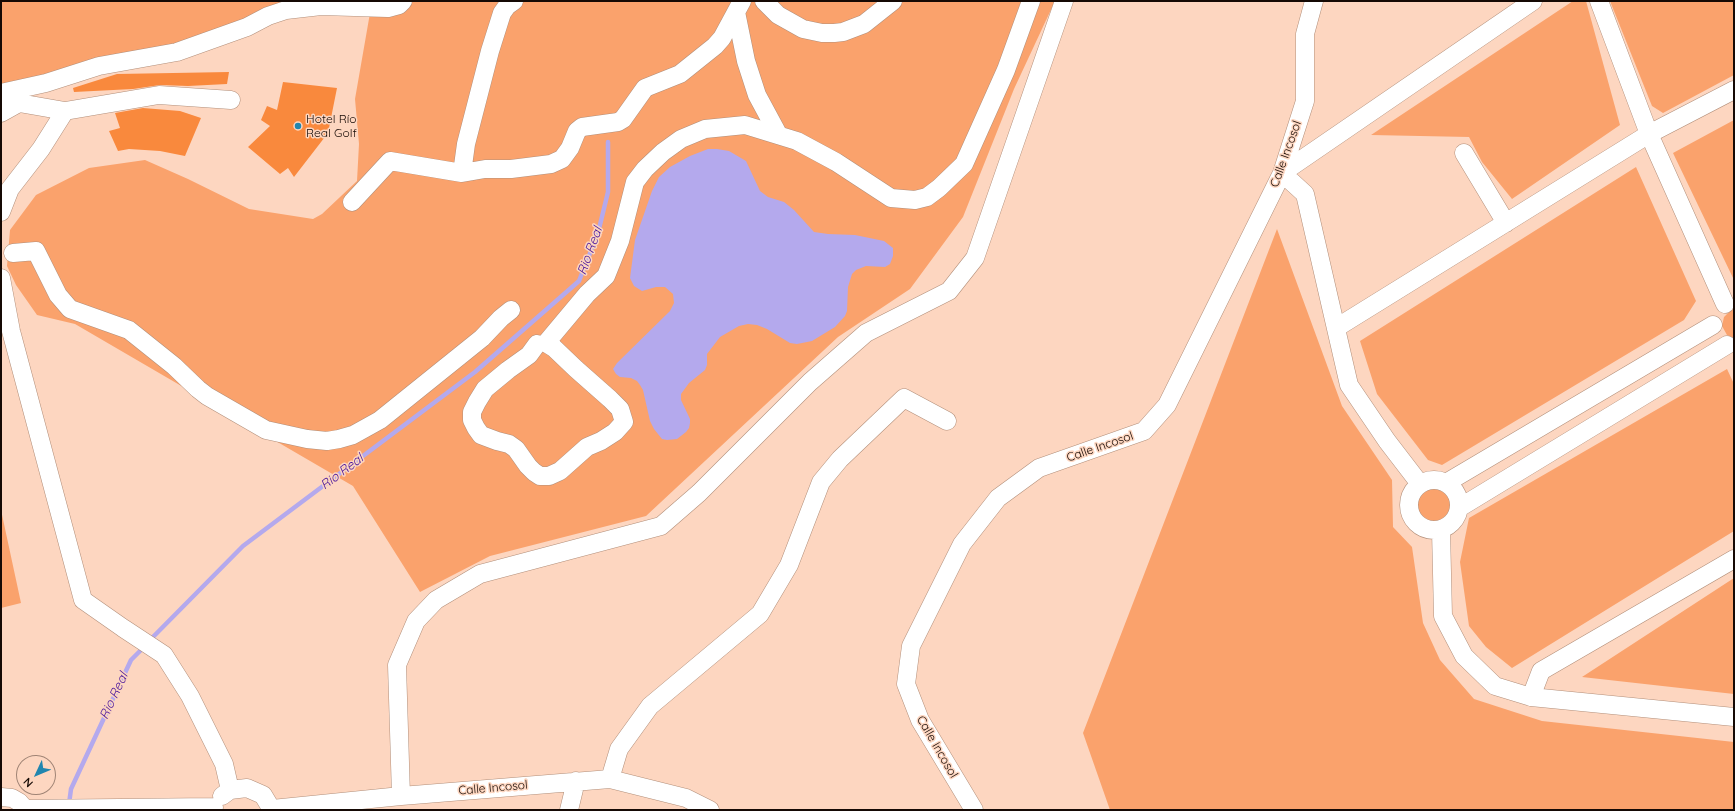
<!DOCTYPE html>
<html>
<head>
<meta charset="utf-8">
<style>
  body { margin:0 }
  #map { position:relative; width:1735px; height:811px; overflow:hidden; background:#fdd6c0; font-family:Quicksand,sans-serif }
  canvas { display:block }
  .frame { position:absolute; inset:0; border:2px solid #150904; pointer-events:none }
  .north { position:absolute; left:16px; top:755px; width:40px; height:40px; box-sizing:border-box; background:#fdd6c0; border:1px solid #a08475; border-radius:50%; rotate:226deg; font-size:11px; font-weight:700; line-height:16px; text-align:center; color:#150904 }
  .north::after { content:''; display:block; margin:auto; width:14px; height:18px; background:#2186af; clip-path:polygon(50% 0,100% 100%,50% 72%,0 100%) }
</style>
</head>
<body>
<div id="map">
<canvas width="1735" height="811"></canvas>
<div class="frame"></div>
<div class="north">N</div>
</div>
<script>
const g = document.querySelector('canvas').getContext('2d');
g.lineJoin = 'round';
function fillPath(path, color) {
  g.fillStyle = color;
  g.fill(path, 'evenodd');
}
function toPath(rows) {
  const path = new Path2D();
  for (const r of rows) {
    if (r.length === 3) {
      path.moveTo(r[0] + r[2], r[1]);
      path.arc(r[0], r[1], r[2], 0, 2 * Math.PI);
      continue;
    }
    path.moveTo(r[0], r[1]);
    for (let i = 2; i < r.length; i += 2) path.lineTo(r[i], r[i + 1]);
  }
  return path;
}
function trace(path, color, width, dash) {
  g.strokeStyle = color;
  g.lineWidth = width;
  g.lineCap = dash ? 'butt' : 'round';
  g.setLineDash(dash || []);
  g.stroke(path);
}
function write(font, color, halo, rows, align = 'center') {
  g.font = font + ' Quicksand,sans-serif';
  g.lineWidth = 3;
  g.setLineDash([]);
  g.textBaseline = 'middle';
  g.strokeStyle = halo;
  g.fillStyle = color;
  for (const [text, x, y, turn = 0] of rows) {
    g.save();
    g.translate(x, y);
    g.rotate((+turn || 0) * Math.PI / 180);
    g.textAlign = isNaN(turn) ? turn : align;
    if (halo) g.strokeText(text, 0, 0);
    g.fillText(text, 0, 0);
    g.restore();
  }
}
const green = toPath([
  [1,1,1055,1,1014,89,963,217,910,289,838,337,646,516,490,556,420,592,353,486,75,324,37,315,16,285,7,266,10,230,36,195,89,168,145,160,188,179,249,209,313,219,322,214,357,181,359,144,355,99,370,13,288,13,38,91,1,114],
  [1573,1,1586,1,1620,125,1512,199,1482,162,1469,137,1371,135],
  [1610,1,1734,1,1734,75,1663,113,1652,106],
  [1734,120,1734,280,1673,153],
  [1636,167,1696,301,1684,320,1442,465,1428,460,1377,394,1360,341],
  [1277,229,1342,406,1392,480,1393,527,1412,547,1423,623,1440,660,1474,699,1542,721,1734,742,1734,810,1110,810,1083,733],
  [1731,310,1734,310,1734,338,1727,335,1722,326,1724,317],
  [1727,369,1734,384,1734,531,1512,668,1486,647,1469,626,1460,562,1469,518],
  [1434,505,16],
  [1,510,21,603,1,608],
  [1734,578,1734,694,1582,677]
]);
const water = toPath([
  [708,149,717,149,729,151,746,161,760,191,768,197,784,202,794,210,814,232,828,234,855,235,884,241,893,248,893,256,890,264,885,267,866,266,856,270,852,274,848,287,847,311,845,316,835,327,812,341,797,344,790,343,767,329,757,325,748,324,739,326,720,337,707,354,707,365,705,370,689,383,681,394,681,400,690,419,690,423,689,428,686,432,677,439,667,440,662,439,654,429,650,421,643,390,640,385,637,381,631,378,620,377,616,374,613,369,617,363,670,311,674,303,673,294,665,287,656,287,642,291,634,286,630,278,635,240,652,191,659,177,670,167,690,156]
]);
const stream = toPath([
  [149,641,243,546,475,372,579,281,598,233,608,192,608,142],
  [69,804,71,789,131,660,144,647]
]);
const building = toPath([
  [229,72,227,84,188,86,160,85,133,89,74,92,73,88,117,74],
  [283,82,337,88,328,133,294,177,288,168,280,174,248,147,270,126,261,120,267,106,277,110],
  [143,108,180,111,201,118,185,156,160,151,129,149,118,151,109,131,120,128,115,113]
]);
const minor = toPath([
  [764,1,778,15,803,29,822,33,834,33,843,32,864,24,893,1],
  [1599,1,1649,134,1725,304],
  [736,12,746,61,757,95,778,134],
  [1,93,46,83,99,66,177,52,247,27,268,16,286,10,321,6,388,8,399,5,403,1],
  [1,113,19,103,65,111,159,95,231,100],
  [1464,153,1506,223],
  [462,173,485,169,511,169,551,164,562,159,570,148,577,131,582,127,618,122,623,119,645,88,680,74,715,46,722,38,742,1],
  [352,202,390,161,462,173,466,144,490,51,502,13,507,6,514,1],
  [1,212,10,189,41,149,65,111],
  [13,253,36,251,58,295,70,309,129,330,174,366,198,389,207,396,266,430,307,439,327,441,339,439,353,435,380,420,482,338,501,318,511,310],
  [1,278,11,331,83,600,123,628,164,655,190,696,224,764,230,790],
  [1336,328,1649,134,1734,90],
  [537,344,529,355,508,370,485,389,477,402,472,412,472,420,476,428,481,435,497,441,509,444,516,449,528,466,534,472,540,476,549,476,560,471,587,447,601,441,615,432,624,422,620,409,610,399,576,369,554,348,546,343,587,294,606,276,620,241,635,182,645,169,663,152,681,139,705,129,745,125,797,141,836,162,891,198,915,200,927,197,939,188,964,164,1006,70,1031,1],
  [1434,505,25],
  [1446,483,1713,325],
  [1420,484,1387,441,1349,385,1305,194,1282,173,1533,1],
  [1459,508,1727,345],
  [1441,530,1443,616,1464,656,1495,686,1531,697,1734,717],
  [1531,697,1541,671,1734,559],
  [610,779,619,749,650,706,760,614,789,565,821,482,840,459,904,398,947,421],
  [222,796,230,790,247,788,263,795,272,810],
  [401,796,397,665,416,621,436,600,480,574,661,526,699,493,810,382,866,333,949,291,975,258,1064,1],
  [1,797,12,798,19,802,26,810],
  [25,809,214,807],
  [272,809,401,796,610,779,686,798,710,810],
  [569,810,576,781],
  [974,810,920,720,906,684,911,646,962,544,998,498,1039,468,1144,431,1167,405,1282,173,1305,101,1305,34,1314,1]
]);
const markers = [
  [298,126,4,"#2186af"]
];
const poiNames = [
  ["Hotel Río",306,119],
  ["Real Golf",306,133]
];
const streetNames = [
  ["Calle Incosol",1286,154,-70],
  ["Calle Incosol",1100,447,-19],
  ["Calle Incosol",937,747,60],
  ["Calle Incosol",493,788,-5]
];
const waterNames = [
  ["Rio Real",590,251,-70],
  ["Rio Real",342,472,-37],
  ["Rio Real",114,696,-65]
];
fillPath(green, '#faa26c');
fillPath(water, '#b4a9ed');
trace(stream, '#b4a9ed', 4.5);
fillPath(building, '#f9893d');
trace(minor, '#b28f7a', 19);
trace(minor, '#fff', 18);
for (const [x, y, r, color] of markers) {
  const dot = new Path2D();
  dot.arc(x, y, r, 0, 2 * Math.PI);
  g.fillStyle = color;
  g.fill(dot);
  trace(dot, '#fdd6c0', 1.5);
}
write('12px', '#150904', '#fdd6c0', poiNames, 'left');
write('12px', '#150904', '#fdd6c0', streetNames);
write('italic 13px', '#4a169c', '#fdd6c0', waterNames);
</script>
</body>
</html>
